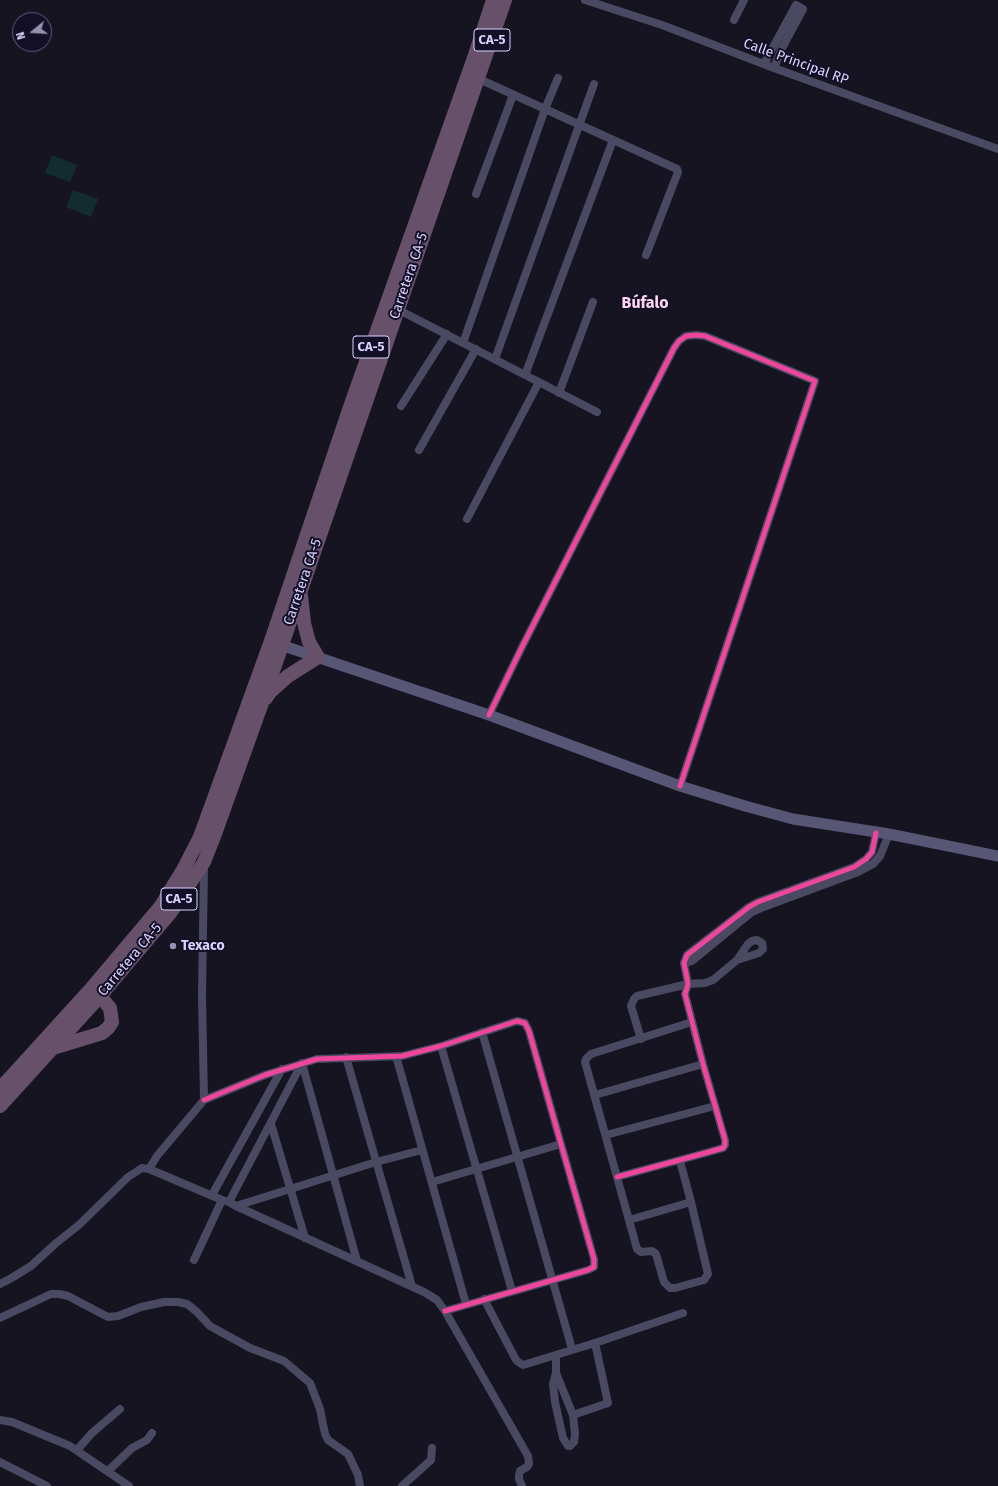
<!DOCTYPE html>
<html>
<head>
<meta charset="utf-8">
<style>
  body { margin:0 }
  #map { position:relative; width:998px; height:1486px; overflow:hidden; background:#161421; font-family:"Fira Sans",sans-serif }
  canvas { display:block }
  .north { position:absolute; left:12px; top:12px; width:40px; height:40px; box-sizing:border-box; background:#130f26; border:1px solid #625e7d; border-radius:50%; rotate:252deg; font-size:11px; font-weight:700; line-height:16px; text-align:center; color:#d9d4ff }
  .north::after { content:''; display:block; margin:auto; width:14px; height:18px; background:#9591b1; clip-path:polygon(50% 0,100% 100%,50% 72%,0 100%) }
</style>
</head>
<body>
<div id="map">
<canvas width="998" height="1486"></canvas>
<div class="north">N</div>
</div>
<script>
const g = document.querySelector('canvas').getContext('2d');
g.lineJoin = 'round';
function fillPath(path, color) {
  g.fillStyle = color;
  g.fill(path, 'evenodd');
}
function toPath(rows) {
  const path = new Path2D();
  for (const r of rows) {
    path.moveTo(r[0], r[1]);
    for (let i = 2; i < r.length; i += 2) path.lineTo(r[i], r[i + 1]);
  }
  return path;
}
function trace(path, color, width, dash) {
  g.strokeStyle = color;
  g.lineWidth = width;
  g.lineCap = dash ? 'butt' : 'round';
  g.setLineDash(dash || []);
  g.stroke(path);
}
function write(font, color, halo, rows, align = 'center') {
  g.font = font + ' "Fira Sans",sans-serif';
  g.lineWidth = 4;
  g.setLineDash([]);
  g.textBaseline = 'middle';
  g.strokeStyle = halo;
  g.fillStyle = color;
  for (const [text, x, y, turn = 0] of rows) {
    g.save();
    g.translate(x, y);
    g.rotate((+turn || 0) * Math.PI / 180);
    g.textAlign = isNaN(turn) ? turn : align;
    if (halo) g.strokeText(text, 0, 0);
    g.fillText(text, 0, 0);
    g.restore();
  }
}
const green = toPath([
  [52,155,77,165,70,182,45,173],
  [73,190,98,199,91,217,66,207]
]);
const street = toPath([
  [585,0,662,25,774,68,998,149],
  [734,20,744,0],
  [764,64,796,5,803,9,781,50,774,68],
  [479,79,677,169,678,172,646,255],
  [476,194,513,95],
  [397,309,597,412],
  [463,343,545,109,558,78],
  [495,359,594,84],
  [525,375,613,140],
  [559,393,593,302],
  [401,406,447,334],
  [419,450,476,349],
  [467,519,539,382],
  [489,715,522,647,674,348,679,341,686,336,696,335,705,336,815,381,680,786],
  [684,963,692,961,752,912,761,908,858,872,873,864,880,856,889,834],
  [482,1032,572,1349],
  [641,1039,631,1006,634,999,637,996,688,984,705,983,713,980,737,960,748,944,752,941,757,940,762,943,763,949,759,953,737,960],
  [441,1046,512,1291],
  [396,1056,466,1304],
  [346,1057,412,1286],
  [302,1063,357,1261],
  [595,1095,703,1064],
  [204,1100,265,1075,317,1059,402,1056,441,1046,517,1021,525,1023,529,1031,561,1144,594,1259,594,1267,588,1270,445,1311],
  [271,1124,305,1238],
  [606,1135,715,1106],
  [680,1161,691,1202,708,1274,704,1280,675,1288,670,1288,664,1282,656,1254,652,1251,641,1252,637,1249,585,1062,586,1059,591,1054,692,1022],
  [149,1169,222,1200,229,1202,236,1206,424,1292,437,1300,445,1311,528,1456,529,1464,527,1467,520,1471,519,1475,519,1479,522,1486],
  [617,1177,709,1152,723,1148,725,1145,725,1140,703,1064,685,994,688,984,684,963,687,955,749,907,758,902,854,867,866,859,872,852,876,833],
  [432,1182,561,1144],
  [212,1195,282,1069],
  [229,1202,302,1063],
  [236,1206,376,1162,422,1150],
  [629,1220,691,1202],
  [194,1260,222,1200],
  [0,1284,10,1279,31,1266,55,1244,80,1224,128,1177,142,1168,149,1169,157,1156,204,1100,202,995,204,866],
  [484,1299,515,1358,517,1361,523,1365,595,1343,683,1313],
  [0,1318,51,1294,59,1294,68,1296,108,1317,118,1316,141,1307,164,1302,178,1302,187,1304,196,1311,210,1326,250,1348,284,1361,310,1383,320,1409,325,1434,328,1440,348,1454,358,1475,360,1486],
  [556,1373,573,1415,575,1434,574,1442,570,1446,568,1446,563,1438,555,1402,553,1384,556,1373,556,1355],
  [573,1415,608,1403,595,1343],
  [0,1420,12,1422,70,1446,129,1486],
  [77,1450,92,1433,120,1409],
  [0,1462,47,1486],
  [108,1471,132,1448,147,1440,152,1433],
  [402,1486,431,1460,432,1448]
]);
const secondary = toPath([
  [275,643,489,715,680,786,745,806,793,819,889,834,998,856]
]);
const highway = toPath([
  [266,698,270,692,288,676,318,657,309,642,304,623,301,596],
  [53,1048,102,1033,108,1028,112,1022,110,1008,100,996,92,991],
  [0,1089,90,990,161,906,183,870,200,837,271,641,350,407,475,55,493,0],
  [0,1106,100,996,132,958,171,912,204,862,215,834,262,703,505,0]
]);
const cycleway = toPath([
  [489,715,522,647,674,348,679,341,686,336,696,335,705,336,815,381,680,786],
  [204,1100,265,1075,317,1059,402,1056,441,1046,517,1021,525,1023,529,1031,561,1144,594,1259,594,1267,588,1270,445,1311],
  [617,1177,709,1152,723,1148,725,1145,725,1140,703,1064,685,994,688,984,684,963,687,955,749,907,758,902,854,867,866,859,872,852,876,833]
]);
const markers = [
  [173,946,4,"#9591b1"]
];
const shields = [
  [492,40,36],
  [371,347,36],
  [179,899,36]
];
const shieldNames = [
  ["CA-5",492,40],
  ["CA-5",371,347],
  ["CA-5",179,899]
];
const streetNames = [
  ["Calle Principal RP",796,62,20],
  ["Carretera CA-5",409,276,-71],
  ["Carretera CA-5",303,582,-71],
  ["Carretera CA-5",130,960,-50]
];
const poiNames = [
  ["Texaco",181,946]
];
const quarterNames = [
  ["Búfalo",645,304]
];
fillPath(green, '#132c2d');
trace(street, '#4a4962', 8);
trace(secondary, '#575674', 11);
trace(highway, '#67516a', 14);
trace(cycleway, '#ed469a', 5);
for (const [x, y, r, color] of markers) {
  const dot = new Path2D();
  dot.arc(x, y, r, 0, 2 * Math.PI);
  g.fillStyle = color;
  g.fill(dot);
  trace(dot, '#130f26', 1.5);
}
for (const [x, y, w] of shields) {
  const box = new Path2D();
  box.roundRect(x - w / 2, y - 11, w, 22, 3);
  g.fillStyle = '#130f26';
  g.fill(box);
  trace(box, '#d9d4ff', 1);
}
write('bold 13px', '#d9d4ff', null, shieldNames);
write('14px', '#d9d4ff', '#130f26', streetNames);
write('bold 14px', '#d9d4ff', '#130f26', poiNames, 'left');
write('bold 16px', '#ffd6f0', '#130f26', quarterNames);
</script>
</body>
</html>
